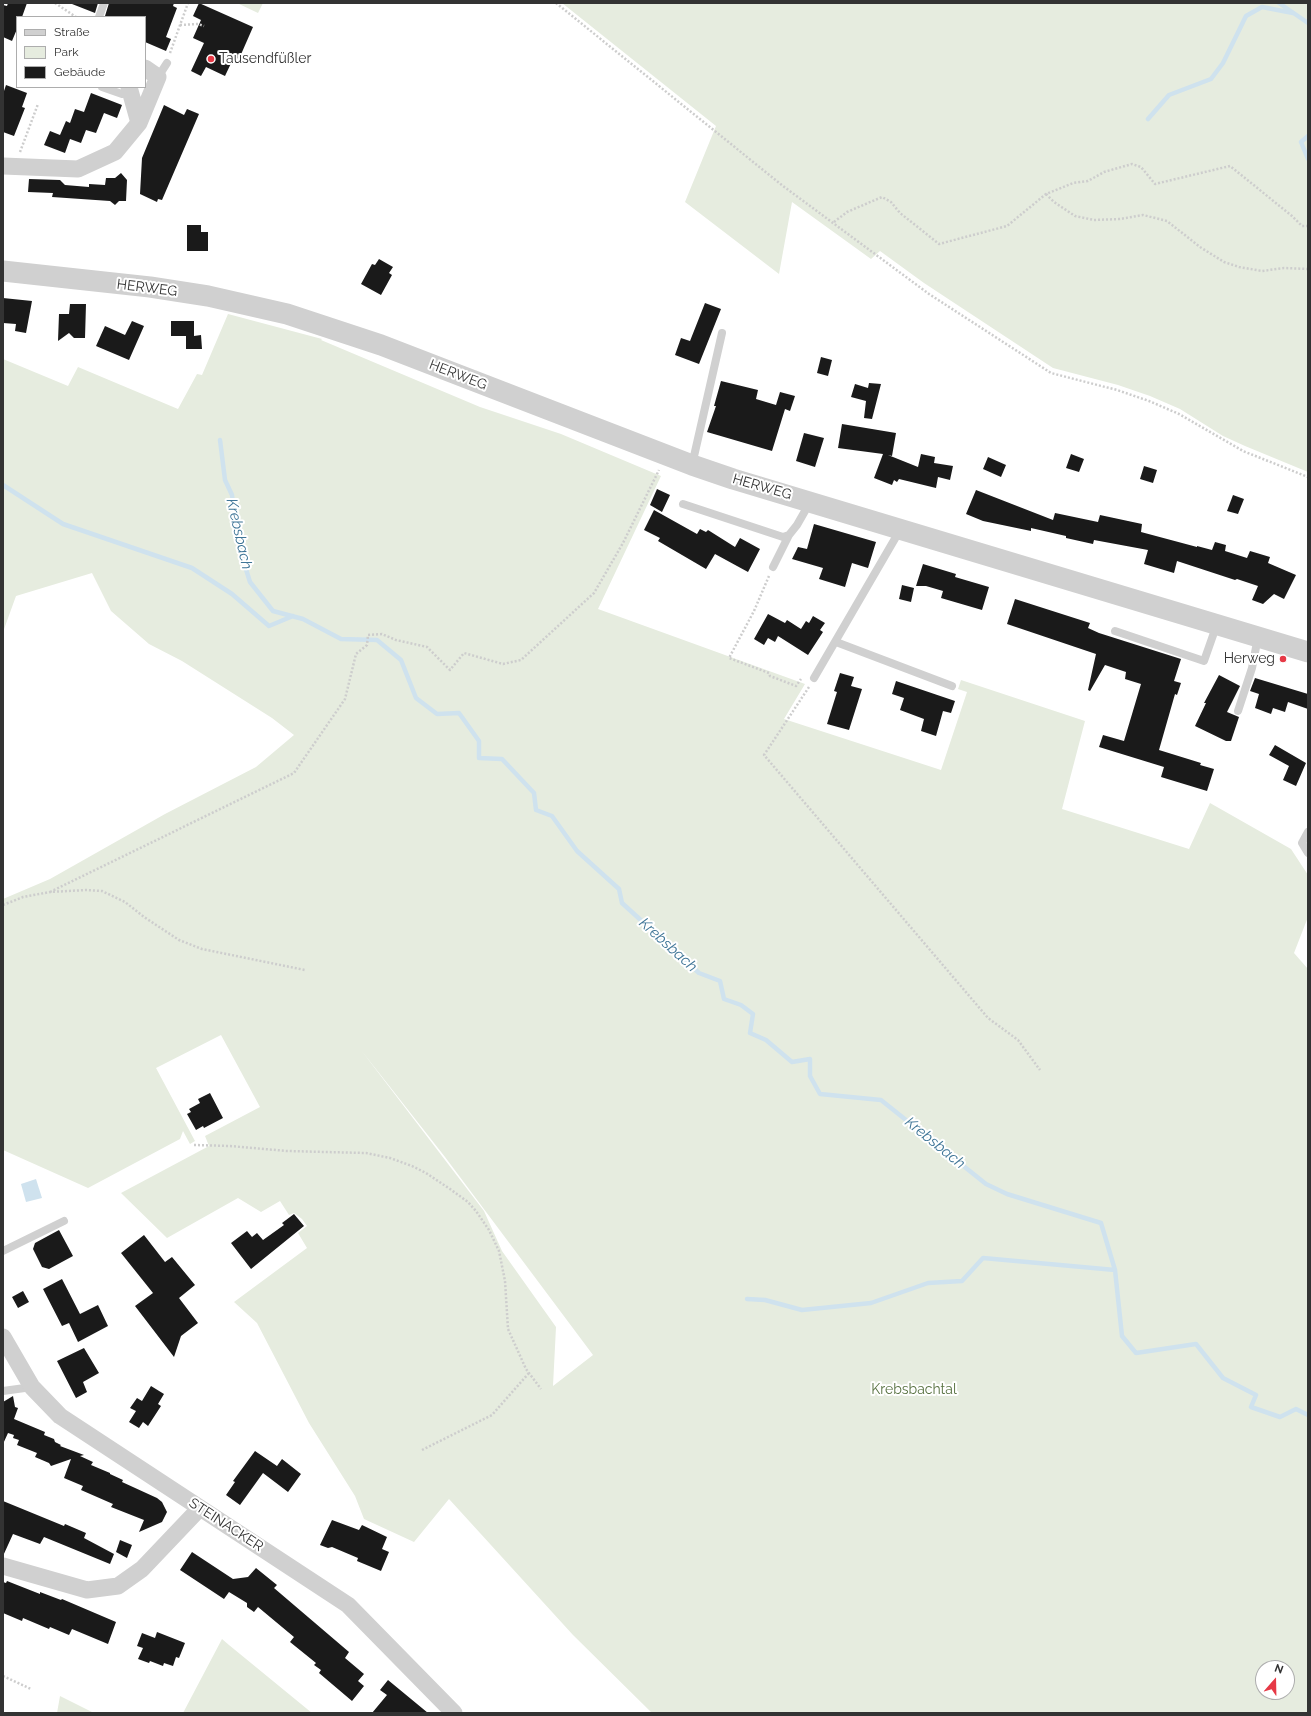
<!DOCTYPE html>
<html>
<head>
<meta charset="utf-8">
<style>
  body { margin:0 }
  #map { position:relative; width:1311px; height:1716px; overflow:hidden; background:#fff; font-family:Raleway,sans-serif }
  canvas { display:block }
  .frame { position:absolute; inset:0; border:4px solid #333; pointer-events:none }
  .legend { position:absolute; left:16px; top:16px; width:130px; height:72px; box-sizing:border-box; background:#fff; border:1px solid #adadad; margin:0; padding:5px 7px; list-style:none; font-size:12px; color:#333 }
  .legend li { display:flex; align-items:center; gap:8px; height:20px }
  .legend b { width:20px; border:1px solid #adadad }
  .north { position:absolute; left:1255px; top:1660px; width:40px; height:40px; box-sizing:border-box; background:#fff; border:1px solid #adadad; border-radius:50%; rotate:20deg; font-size:11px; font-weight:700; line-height:16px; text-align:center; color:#333 }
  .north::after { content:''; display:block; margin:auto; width:14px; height:18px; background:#e63946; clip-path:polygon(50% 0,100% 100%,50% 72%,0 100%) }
</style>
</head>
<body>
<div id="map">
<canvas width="1311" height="1716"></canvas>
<div class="frame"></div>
<ul class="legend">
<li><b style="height:5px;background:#d0d0d0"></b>Straße</li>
<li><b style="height:11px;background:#e6ecdf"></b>Park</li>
<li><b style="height:11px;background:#1a1a1a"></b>Gebäude</li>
</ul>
<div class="north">N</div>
</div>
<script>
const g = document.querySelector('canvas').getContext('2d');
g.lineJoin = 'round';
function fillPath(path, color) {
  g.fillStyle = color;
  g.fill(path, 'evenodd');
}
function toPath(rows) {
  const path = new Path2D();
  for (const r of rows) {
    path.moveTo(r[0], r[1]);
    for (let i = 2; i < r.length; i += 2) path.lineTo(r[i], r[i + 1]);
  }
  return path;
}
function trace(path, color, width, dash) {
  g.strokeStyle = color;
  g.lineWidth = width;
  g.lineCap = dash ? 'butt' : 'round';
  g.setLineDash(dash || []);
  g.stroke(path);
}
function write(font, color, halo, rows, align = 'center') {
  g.font = font + ' Raleway,sans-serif';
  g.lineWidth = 4;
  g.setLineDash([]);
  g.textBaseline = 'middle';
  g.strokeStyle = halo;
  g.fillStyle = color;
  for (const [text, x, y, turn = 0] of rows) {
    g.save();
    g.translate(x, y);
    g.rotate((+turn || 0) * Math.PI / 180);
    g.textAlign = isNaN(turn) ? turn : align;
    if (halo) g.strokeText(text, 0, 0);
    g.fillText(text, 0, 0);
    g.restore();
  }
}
const green = toPath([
  [237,3,263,3,258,13],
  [562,3,1308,3,1308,472,1245,446,1223,436,1180,409,1150,396,1118,385,1053,368,924,283,880,251,871,259,792,202,779,274,685,202,716,126],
  [228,314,322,339,321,340,480,407,561,434,661,476,598,609,805,684,784,719,941,770,967,692,958,689,961,680,1085,721,1062,809,1189,849,1210,803,1291,849,1308,875,1308,917,1294,953,1308,969,1308,1713,652,1713,573,1635,449,1499,414,1542,364,1519,355,1496,309,1423,257,1323,234,1302,307,1248,298,1233,307,1226,302,1219,294,1213,289,1215,280,1201,261,1212,238,1198,167,1238,121,1193,209,1146,205,1136,260,1107,221,1035,156,1068,195,1141,190,1144,183,1131,180,1139,88,1188,3,1150,3,899,50,879,165,814,256,767,294,735,272,718,182,661,149,644,111,611,92,573,16,596,3,632,3,359,68,386,78,367,178,409,197,374,202,375],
  [361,1050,445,1157,593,1355,553,1386,556,1327,502,1251,484,1211],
  [1263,1668,1287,1668,1287,1692,1263,1692],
  [222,1639,229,1645,312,1713,183,1713],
  [60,1696,94,1713,57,1713]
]);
const water = toPath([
  [36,1179,42,1198,26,1202,21,1184]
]);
const stream = toPath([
  [1279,3,1308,23],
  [1148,119,1169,95,1211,79,1223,63,1246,16,1262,7,1293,13],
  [1308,136,1301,142,1308,159],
  [220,440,225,480,232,495,239,547,250,582,273,611,303,619,341,639,377,640,401,660,416,698,437,714,459,713,479,741,479,758,502,759,534,793,536,810,552,816,577,851,619,889,622,903,699,973,720,981,724,999,741,1005,753,1014,750,1033,766,1040,792,1062,810,1059,810,1076,820,1094,881,1100,986,1184,1007,1194,1101,1223,1115,1270,1122,1336,1136,1353,1196,1344,1223,1378,1256,1395,1251,1407,1280,1417,1296,1409,1308,1415],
  [3,485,63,524,192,568,232,594,269,626,293,616],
  [747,1299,765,1300,802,1310,871,1303,928,1283,962,1281,983,1258,1115,1270]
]);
const building = toPath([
  [8,3,27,3,22,17,17,17,17,29,12,41,3,37,3,5,7,6],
  [73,3,98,3,95,13,72,4],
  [109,3,174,3,173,6,177,8,166,37,171,39,166,51,145,42,145,17,105,16],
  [199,3,253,27,239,59,234,57,225,76,206,67,201,76,191,71,204,43,193,38,201,20,193,16],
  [6,85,27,93,22,107,25,108,14,136,3,132,3,94],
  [91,93,122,105,117,118,104,113,96,133,86,130,81,143,70,139,65,153,44,145,50,131,60,135,66,121,70,123,75,109,84,112],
  [164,105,184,115,187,109,199,114,162,200,158,199,157,202,140,194,142,158],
  [121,173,127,180,126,201,119,201,115,205,110,201,52,197,53,193,28,192,29,179,60,180,65,185,89,187,89,184,105,185,106,178,115,178],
  [187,225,201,225,201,232,208,232,208,251,187,251],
  [379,259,393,267,389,273,392,275,381,295,361,284,372,264,375,265],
  [3,298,32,301,26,333,15,331,16,324,3,323],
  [705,303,721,309,699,364,675,355,681,338,690,341],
  [70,304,86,304,85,338,74,338,69,333,58,341,59,314,69,314],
  [132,321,144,326,129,360,96,346,105,326,125,335],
  [171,321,194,321,194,336,201,335,202,349,186,349,186,336,171,336],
  [821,357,832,360,828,376,817,373],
  [721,381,758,390,756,399,776,405,780,392,795,396,790,411,785,409,772,451,707,432,716,406,714,406],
  [869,383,881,384,872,419,864,418,866,401,851,397,855,384,868,388],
  [842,424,896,433,892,456,888,455,918,467,921,454,935,457,934,463,953,466,950,480,938,477,936,488,899,479,897,482,894,480,892,485,874,478,883,454,838,448],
  [804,433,824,438,815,467,796,461],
  [1071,454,1084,459,1079,472,1066,468],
  [988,457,1006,465,1001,477,983,469],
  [1144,466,1157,470,1153,483,1140,479],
  [657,489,670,495,662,512,650,505],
  [976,490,1053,520,1055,513,1098,522,1100,515,1142,524,1141,532,1197,547,1197,546,1212,550,1215,542,1226,545,1225,551,1247,558,1250,551,1270,557,1268,563,1296,575,1284,599,1274,594,1263,604,1252,600,1258,586,1237,579,1235,580,1177,561,1174,573,1144,564,1148,550,1094,540,1093,544,1066,538,1066,536,1031,528,1031,531,983,521,966,514],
  [1233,495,1244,499,1238,514,1227,511],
  [654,510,697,534,700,529,706,532,708,530,735,547,740,538,760,549,748,572,715,554,706,569,658,541,660,538,644,530],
  [814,524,876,542,868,568,852,563,845,587,819,579,823,568,792,559,798,547,807,549],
  [923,564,956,574,955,577,989,587,982,610,941,598,943,591,926,586,916,586],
  [902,585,914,588,911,602,899,599],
  [1015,599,1090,623,1088,628,1099,633,1181,659,1174,681,1181,683,1177,695,1175,694,1159,750,1201,763,1200,765,1214,769,1207,791,1161,777,1164,767,1099,747,1103,735,1124,741,1141,684,1125,679,1126,672,1105,665,1090,691,1088,690,1096,654,1007,624],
  [768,614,785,623,787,620,801,629,806,621,809,623,813,616,825,623,820,630,823,632,808,655,778,636,775,642,768,638,764,645,754,639],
  [840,673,854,677,851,686,862,689,849,730,827,724,837,692,834,691],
  [1219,675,1240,686,1227,712,1239,717,1231,741,1226,741,1195,726,1206,703,1204,703],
  [1255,678,1308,694,1308,709,1288,702,1285,712,1273,708,1271,714,1255,708,1259,694,1250,691],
  [896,681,955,701,951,713,943,711,936,736,921,731,924,719,900,710,904,698,892,694],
  [1275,745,1306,763,1296,786,1283,780,1289,766,1269,755],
  [210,1093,223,1118,204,1128,203,1126,196,1130,187,1114,191,1112,189,1109,200,1103,198,1099],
  [294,1214,304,1226,251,1269,231,1243,247,1231,252,1237,257,1233,263,1240,284,1225,282,1223],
  [59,1230,73,1256,49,1269,42,1267,33,1249,35,1243],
  [144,1235,165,1262,172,1257,195,1285,179,1298,198,1323,181,1336,174,1357,135,1306,153,1293,121,1253],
  [62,1279,80,1314,98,1305,108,1326,78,1342,69,1323,62,1326,43,1289],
  [23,1291,29,1302,18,1308,12,1297],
  [84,1348,99,1373,83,1382,87,1392,76,1398,57,1361],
  [151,1386,164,1394,158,1404,161,1406,148,1426,143,1422,139,1428,129,1422,136,1411,130,1408,137,1398,142,1401],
  [13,1396,15,1407,18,1408,14,1419,45,1432,44,1435,54,1439,55,1442,61,1445,60,1446,84,1455,80,1456,93,1462,91,1465,110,1473,110,1474,123,1480,122,1482,157,1498,162,1502,167,1512,162,1522,139,1532,144,1520,111,1507,113,1504,81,1490,83,1486,64,1478,71,1459,51,1466,49,1463,35,1457,37,1453,17,1445,19,1440,13,1438,14,1435,8,1433,3,1444,3,1402],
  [255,1451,277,1466,282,1459,301,1474,288,1492,263,1473,240,1505,226,1495,235,1482,233,1481],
  [3,1501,64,1526,65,1524,86,1533,84,1538,114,1554,110,1564,44,1537,40,1544,13,1534,3,1556],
  [332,1520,359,1530,362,1525,387,1537,382,1549,389,1552,381,1571,357,1561,358,1558,332,1547,328,1548,320,1545],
  [120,1540,132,1545,127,1558,116,1552],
  [192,1552,233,1579,248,1577,256,1568,277,1585,274,1588,349,1652,345,1658,364,1674,358,1681,364,1686,352,1701,319,1673,321,1670,314,1665,316,1663,290,1642,294,1637,258,1607,254,1612,247,1607,247,1603,229,1592,224,1599,180,1570],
  [7,1581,40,1594,40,1592,61,1600,62,1599,116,1622,108,1644,72,1629,69,1635,50,1627,49,1629,23,1618,22,1621,3,1613,3,1582,6,1583],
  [157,1632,185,1643,179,1658,176,1657,173,1666,164,1663,163,1666,150,1661,149,1663,138,1659,143,1648,137,1646,142,1633,155,1638],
  [388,1680,428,1713,372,1713,387,1695,380,1690]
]);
const path = toPath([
  [55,3,76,17],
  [556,3,783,186,929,294,1051,373,1117,390,1149,401,1179,414,1243,451,1308,477],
  [180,25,198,24,204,26],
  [170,53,188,3],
  [20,152,38,104],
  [1046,194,1054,202,1075,216,1094,220,1120,219,1143,215,1167,221,1200,247,1224,262,1239,267,1262,271,1284,268,1308,269],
  [834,222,847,212,882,197,891,202,900,213,939,244,1007,226,1046,194,1073,183,1088,181,1104,172,1132,164,1141,167,1155,184,1230,166,1292,216,1302,226,1308,226],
  [769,576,754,611,729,658,769,673,770,676,796,686,801,679],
  [809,687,764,755,988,1018,1018,1040,1040,1070],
  [50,892,294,773,345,699,356,654,367,645,368,635,382,634,396,640,427,647,450,670,464,653,503,664,521,660,594,593,623,543,659,470],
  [3,905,23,897,50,892,86,890,102,891,125,902,144,917,179,940,202,949,305,970],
  [194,1145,230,1146,287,1151,366,1153,390,1158,412,1166,426,1173,450,1189,468,1202,476,1211,489,1230,499,1251,505,1281,508,1329,526,1369,541,1389],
  [422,1450,492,1415,529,1373],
  [3,1676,31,1689]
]);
const service = toPath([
  [99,17,104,3],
  [158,77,167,63],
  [102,87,122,94,130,92],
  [692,465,722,333],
  [683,504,783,537,789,535,797,525,805,511,807,501],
  [773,567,789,535],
  [1115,631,1204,661,1217,624],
  [836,642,952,686],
  [814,678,900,530],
  [1238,711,1252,668,1258,637],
  [1308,832,1302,843,1308,853],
  [3,1251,64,1221],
  [3,1391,32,1387]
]);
const minor = toPath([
  [129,87,139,123],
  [3,166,78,169,115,152,139,123,158,77,145,68],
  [3,1337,32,1387,60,1416,348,1605,454,1713],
  [3,1566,87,1590,118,1586,142,1569,200,1508]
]);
const tertiary = toPath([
  [3,271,150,287,208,296,287,314,381,345,692,465,733,479,1308,652]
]);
const markers = [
  [211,59,4,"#e63946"],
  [1283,659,4,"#e63946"]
];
const poiNames = [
  ["Tausendfüßler",219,59],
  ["Herweg",1275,659,"right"]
];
const streetNames = [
  ["HERWEG",147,288,7],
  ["HERWEG",458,375,21],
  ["HERWEG",762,487,16],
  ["STEINACKER",226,1525,33]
];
const parkNames = [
  ["Krebsbachtal",914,1390]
];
const waterNames = [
  ["Krebsbach",239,534,77],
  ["Krebsbach",668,945,42],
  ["Krebsbach",935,1143,39]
];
fillPath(green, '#e6ecdf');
fillPath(water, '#cfe2ee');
trace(stream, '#cfe2ee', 4.5);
fillPath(building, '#1a1a1a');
trace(path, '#cdcdcd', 2.5, [2, 2]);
trace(service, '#d0d0d0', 8);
trace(minor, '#d0d0d0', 17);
trace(tertiary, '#d0d0d0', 21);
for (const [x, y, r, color] of markers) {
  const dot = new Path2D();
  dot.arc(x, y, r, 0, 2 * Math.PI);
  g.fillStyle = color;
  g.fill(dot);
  trace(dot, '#fff', 1.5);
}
write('14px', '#333', '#fff', poiNames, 'left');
write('14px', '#333', '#fff', streetNames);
write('14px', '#56703f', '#fff', parkNames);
write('italic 15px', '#3f7597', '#fff', waterNames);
</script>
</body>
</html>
